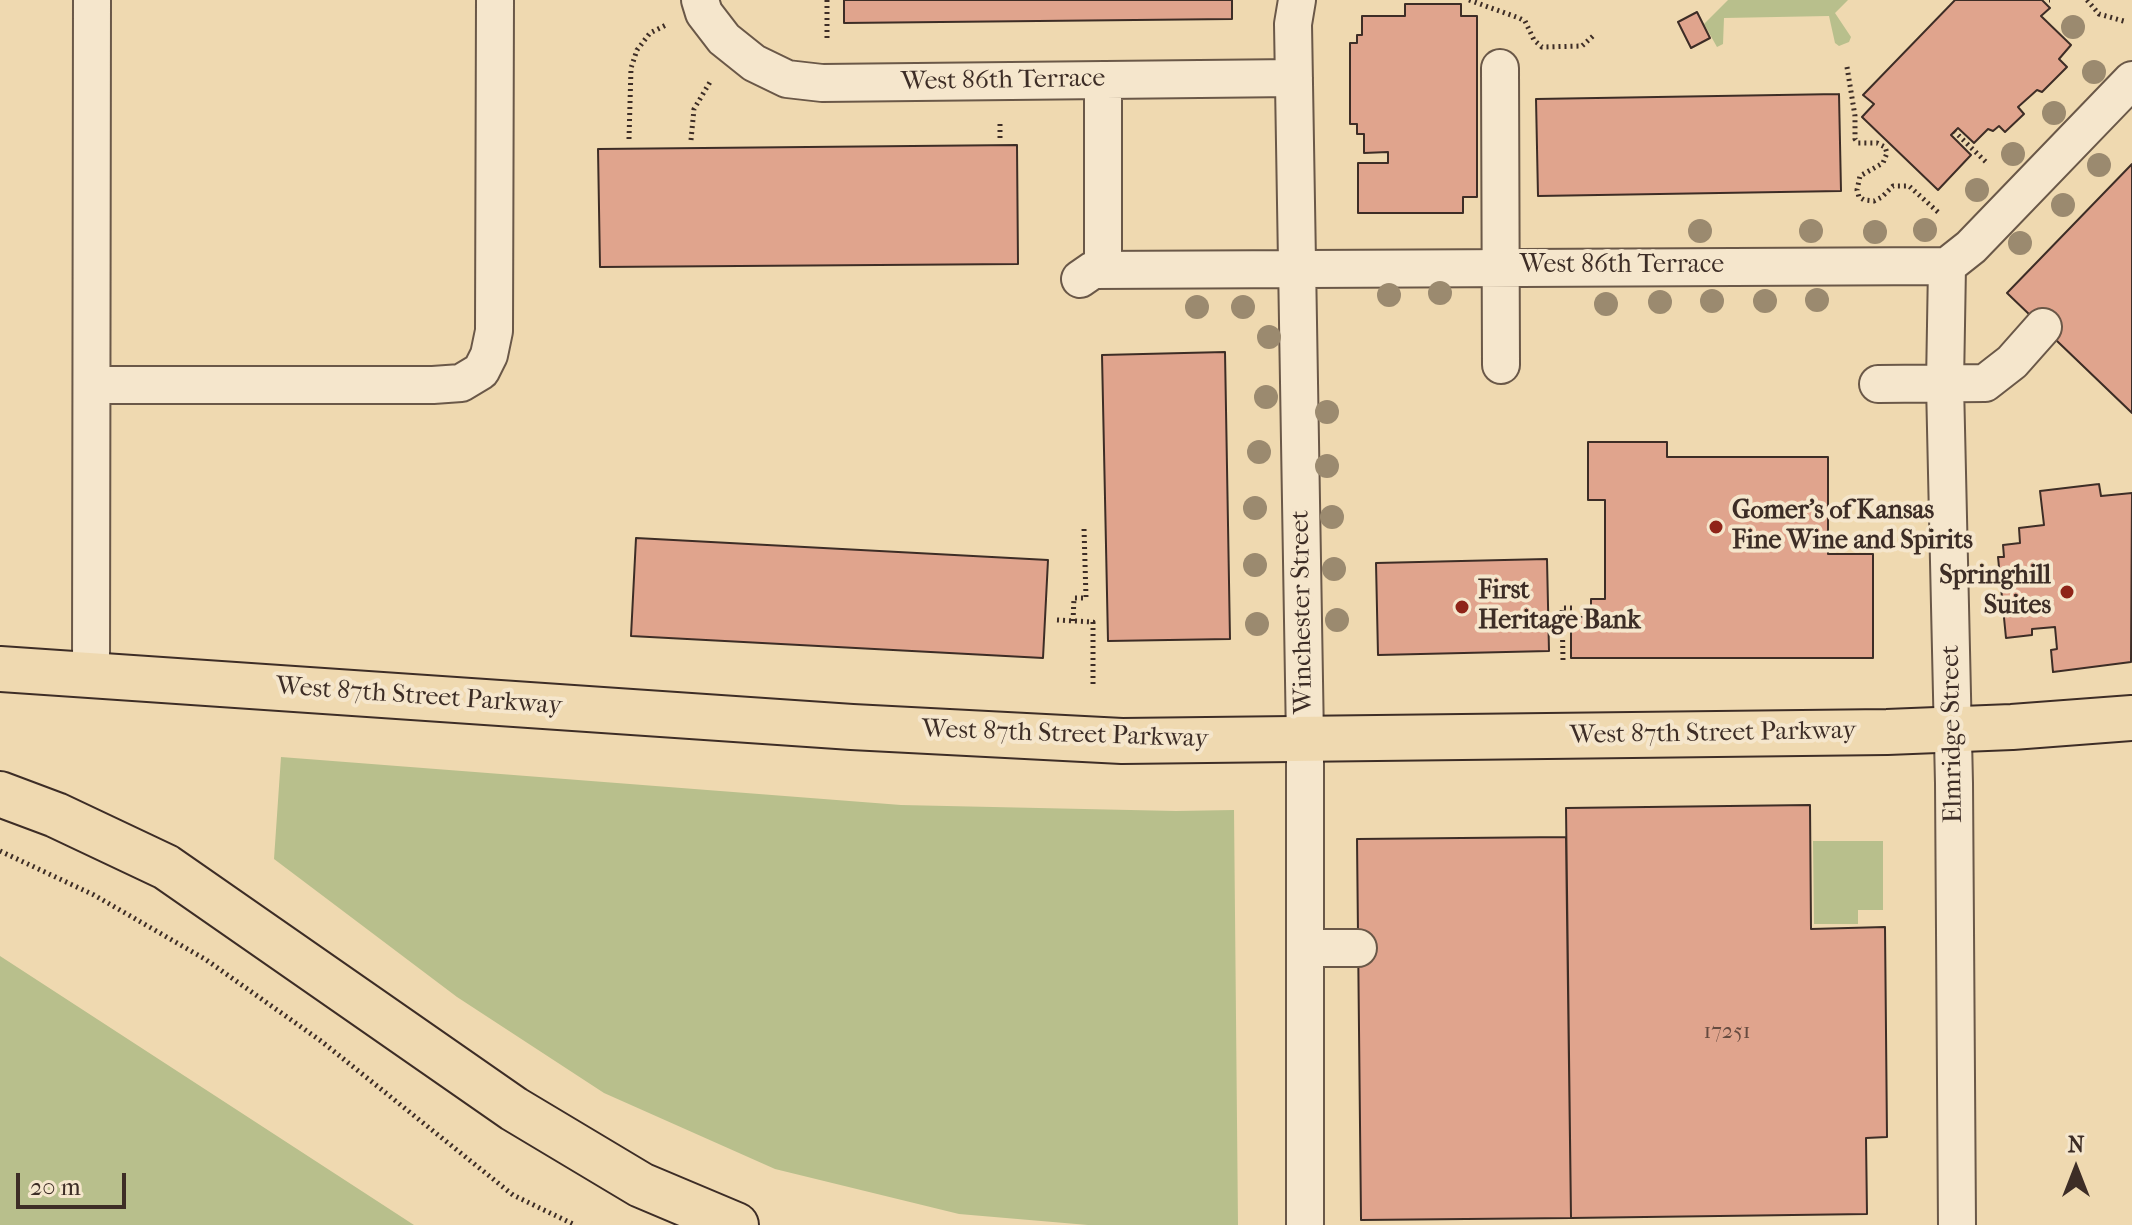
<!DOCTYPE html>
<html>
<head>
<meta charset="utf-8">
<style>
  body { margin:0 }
  #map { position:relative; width:2132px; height:1225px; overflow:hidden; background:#efd9b0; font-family:"IM FELL French Canon",serif }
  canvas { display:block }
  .north { position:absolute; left:2036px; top:1129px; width:80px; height:80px; -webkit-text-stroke:6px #f5e6cc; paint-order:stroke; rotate:0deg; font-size:22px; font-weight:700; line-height:32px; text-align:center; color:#3d2d26 }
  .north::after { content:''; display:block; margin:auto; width:28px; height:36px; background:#3d2d26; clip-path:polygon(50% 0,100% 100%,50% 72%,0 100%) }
  .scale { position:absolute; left:16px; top:1173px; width:110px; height:36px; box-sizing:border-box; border:4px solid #3d2d26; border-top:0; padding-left:10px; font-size:24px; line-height:28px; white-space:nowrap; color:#3d2d26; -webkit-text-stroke:6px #f5e6cc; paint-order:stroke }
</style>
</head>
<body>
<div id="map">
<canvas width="2132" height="1225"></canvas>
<div class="north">N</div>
<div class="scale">20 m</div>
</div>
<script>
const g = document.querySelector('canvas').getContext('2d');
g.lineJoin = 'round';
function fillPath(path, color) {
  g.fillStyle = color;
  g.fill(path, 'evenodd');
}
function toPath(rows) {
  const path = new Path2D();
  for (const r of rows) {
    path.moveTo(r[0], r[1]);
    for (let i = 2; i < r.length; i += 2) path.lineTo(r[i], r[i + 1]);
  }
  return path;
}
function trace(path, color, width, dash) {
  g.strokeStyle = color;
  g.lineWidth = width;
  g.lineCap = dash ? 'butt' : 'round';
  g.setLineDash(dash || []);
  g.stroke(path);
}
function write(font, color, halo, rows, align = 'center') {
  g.font = font + ' "IM FELL French Canon",serif';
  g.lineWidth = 8;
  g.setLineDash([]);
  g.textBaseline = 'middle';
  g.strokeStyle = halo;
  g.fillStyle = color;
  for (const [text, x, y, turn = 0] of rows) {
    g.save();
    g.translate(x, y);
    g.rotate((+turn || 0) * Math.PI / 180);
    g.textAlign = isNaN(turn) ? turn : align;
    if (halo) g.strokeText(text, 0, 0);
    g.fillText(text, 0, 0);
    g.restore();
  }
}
const green = toPath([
  [1728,0,1848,0,1835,13,1851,37,1849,42,1839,46,1835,43,1829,16,1724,18,1723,44,1717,47,1704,24],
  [281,757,901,805,1176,811,1234,810,1238,1225,1088,1225,959,1214,775,1169,604,1093,457,997,274,859],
  [1813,841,1883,841,1883,910,1858,910,1858,924,1814,924],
  [0,956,414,1225,0,1225]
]);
const building = toPath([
  [844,0,1232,0,1232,19,844,23,844,0],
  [1955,0,2042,0,2050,8,2041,16,2071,45,2059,59,2067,67,2042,92,2037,90,2018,107,2024,114,2005,132,1999,126,1993,131,1988,129,1974,143,1958,128,1951,135,1971,155,1938,190,1862,117,1874,104,1863,95,1955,0],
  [1405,4,1461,4,1461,16,1477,16,1477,197,1463,197,1463,213,1358,213,1358,163,1388,163,1388,152,1364,153,1364,134,1357,134,1357,124,1350,124,1350,43,1357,43,1357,35,1362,35,1362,16,1405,16,1405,4],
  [1697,12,1710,38,1691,48,1678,22,1697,12],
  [1839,94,1841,191,1538,196,1536,99,1839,94],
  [1017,145,1018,264,600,267,598,149,1017,145],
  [2132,164,2132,413,2007,293,2132,164],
  [1225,352,1230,639,1108,641,1102,355,1225,352],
  [1588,442,1667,442,1667,457,1828,457,1828,554,1873,554,1873,658,1571,658,1571,617,1591,617,1591,599,1605,599,1605,500,1588,500,1588,442],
  [2099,484,2101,496,2132,493,2131,662,2053,672,2051,650,2057,649,2055,627,2032,629,2032,635,2006,638,1998,557,2004,557,2003,545,2020,543,2019,528,2044,525,2040,491,2099,484],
  [636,538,1048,560,1043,658,631,636,636,538],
  [1547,559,1549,651,1378,655,1376,563,1547,559],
  [1810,805,1811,929,1885,927,1887,1137,1866,1138,1867,1214,1571,1218,1566,808,1810,805],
  [1566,837,1571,1218,1361,1220,1357,839,1566,837]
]);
const path = toPath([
  [827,0,827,42],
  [1469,0,1519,18,1525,21,1534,40,1542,47,1582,46,1593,36],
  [2049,0,2050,0],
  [2087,0,2099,14,2127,22],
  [1847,67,1855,116,1855,139,1858,143,1877,143,1885,147,1887,153,1883,163,1860,176,1857,190,1859,197,1864,200,1874,201,1882,197,1893,186,1909,186,1939,213],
  [1000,124,1000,142],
  [1954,131,1988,164],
  [629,139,631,68,637,50,650,33,668,24],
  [691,140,694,109,710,82],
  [1057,620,1093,622,1093,684],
  [1073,621,1074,598,1086,598,1084,528],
  [1563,660,1562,608,1576,608],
  [0,851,94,895,205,959,321,1041,513,1195,575,1225]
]);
const minor = toPath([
  [700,0,704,13,724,39,754,63,787,79,822,83,1294,78],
  [1297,0,1293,24,1305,739,1305,1225],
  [1500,68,1501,365],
  [1103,80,1103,270],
  [1080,279,1093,270,1947,266],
  [1878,384,1985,383,2012,362,2043,327],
  [92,385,433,385,461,383,481,371,489,355,494,331,495,0],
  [91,675,92,0],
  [1305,948,1358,948],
  [1957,1225,1954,783,1945,384,1947,266,1971,247,2132,80]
]);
const major = toPath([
  [0,669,852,727,1122,741,1887,732,2012,727,2132,718],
  [0,794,56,815,166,867,514,1109,641,1185,736,1225]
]);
const trees = [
  [2073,27],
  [2094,72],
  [2054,113],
  [2013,154],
  [2099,165],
  [1977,190],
  [2063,205],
  [1925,230],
  [1700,231],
  [1811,231],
  [1875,232],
  [2020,243],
  [1440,293],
  [1389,295],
  [1817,300],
  [1712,301],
  [1765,301],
  [1660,302],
  [1606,304],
  [1197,307],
  [1243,307],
  [1269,337],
  [1266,397],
  [1327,412],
  [1259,452],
  [1327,466],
  [1255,508],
  [1332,517],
  [1255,565],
  [1334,569],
  [1337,620],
  [1257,624]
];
const markers = [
  [1716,527,8,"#8f2418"],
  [2067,592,8,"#8f2418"],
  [1462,607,8,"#8f2418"]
];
const numberNames = [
  ["17251",1727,1033]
];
const streetNames = [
  ["West 86th Terrace",1003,81,-1],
  ["West 86th Terrace",1622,266],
  ["Winchester Street",1303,612,-91],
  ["West 87th Street Parkway",419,697,4],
  ["West 87th Street Parkway",1713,734,-1],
  ["Elmridge Street",1953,734,-91],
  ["West 87th Street Parkway",1065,735,2]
];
const poiNames = [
  ["Gomer's of Kansas",1732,512],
  ["Fine Wine and Spirits",1732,542],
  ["Springhill",2051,577,"right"],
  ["Suites",2051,607,"right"],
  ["First",1478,592],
  ["Heritage Bank",1478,622]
];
fillPath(green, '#b8bf8c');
fillPath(building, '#e0a48d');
trace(building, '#3d2d26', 2);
trace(minor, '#6a5848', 40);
trace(major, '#3d2d26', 48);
trace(path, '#3d2d26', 5, [2, 4]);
trace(minor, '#f5e6cc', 36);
trace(major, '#efd9b0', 44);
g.fillStyle = '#9b8a6f';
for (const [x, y] of trees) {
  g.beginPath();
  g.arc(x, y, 12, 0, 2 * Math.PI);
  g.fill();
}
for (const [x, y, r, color] of markers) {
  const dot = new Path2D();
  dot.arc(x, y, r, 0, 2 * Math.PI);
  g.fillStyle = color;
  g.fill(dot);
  trace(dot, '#f5e6cc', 3);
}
write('22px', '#664b40', null, numberNames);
write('26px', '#3d2d26', '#f5e6cc', streetNames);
write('bold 26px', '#3d2d26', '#f5e6cc', poiNames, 'left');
</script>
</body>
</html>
